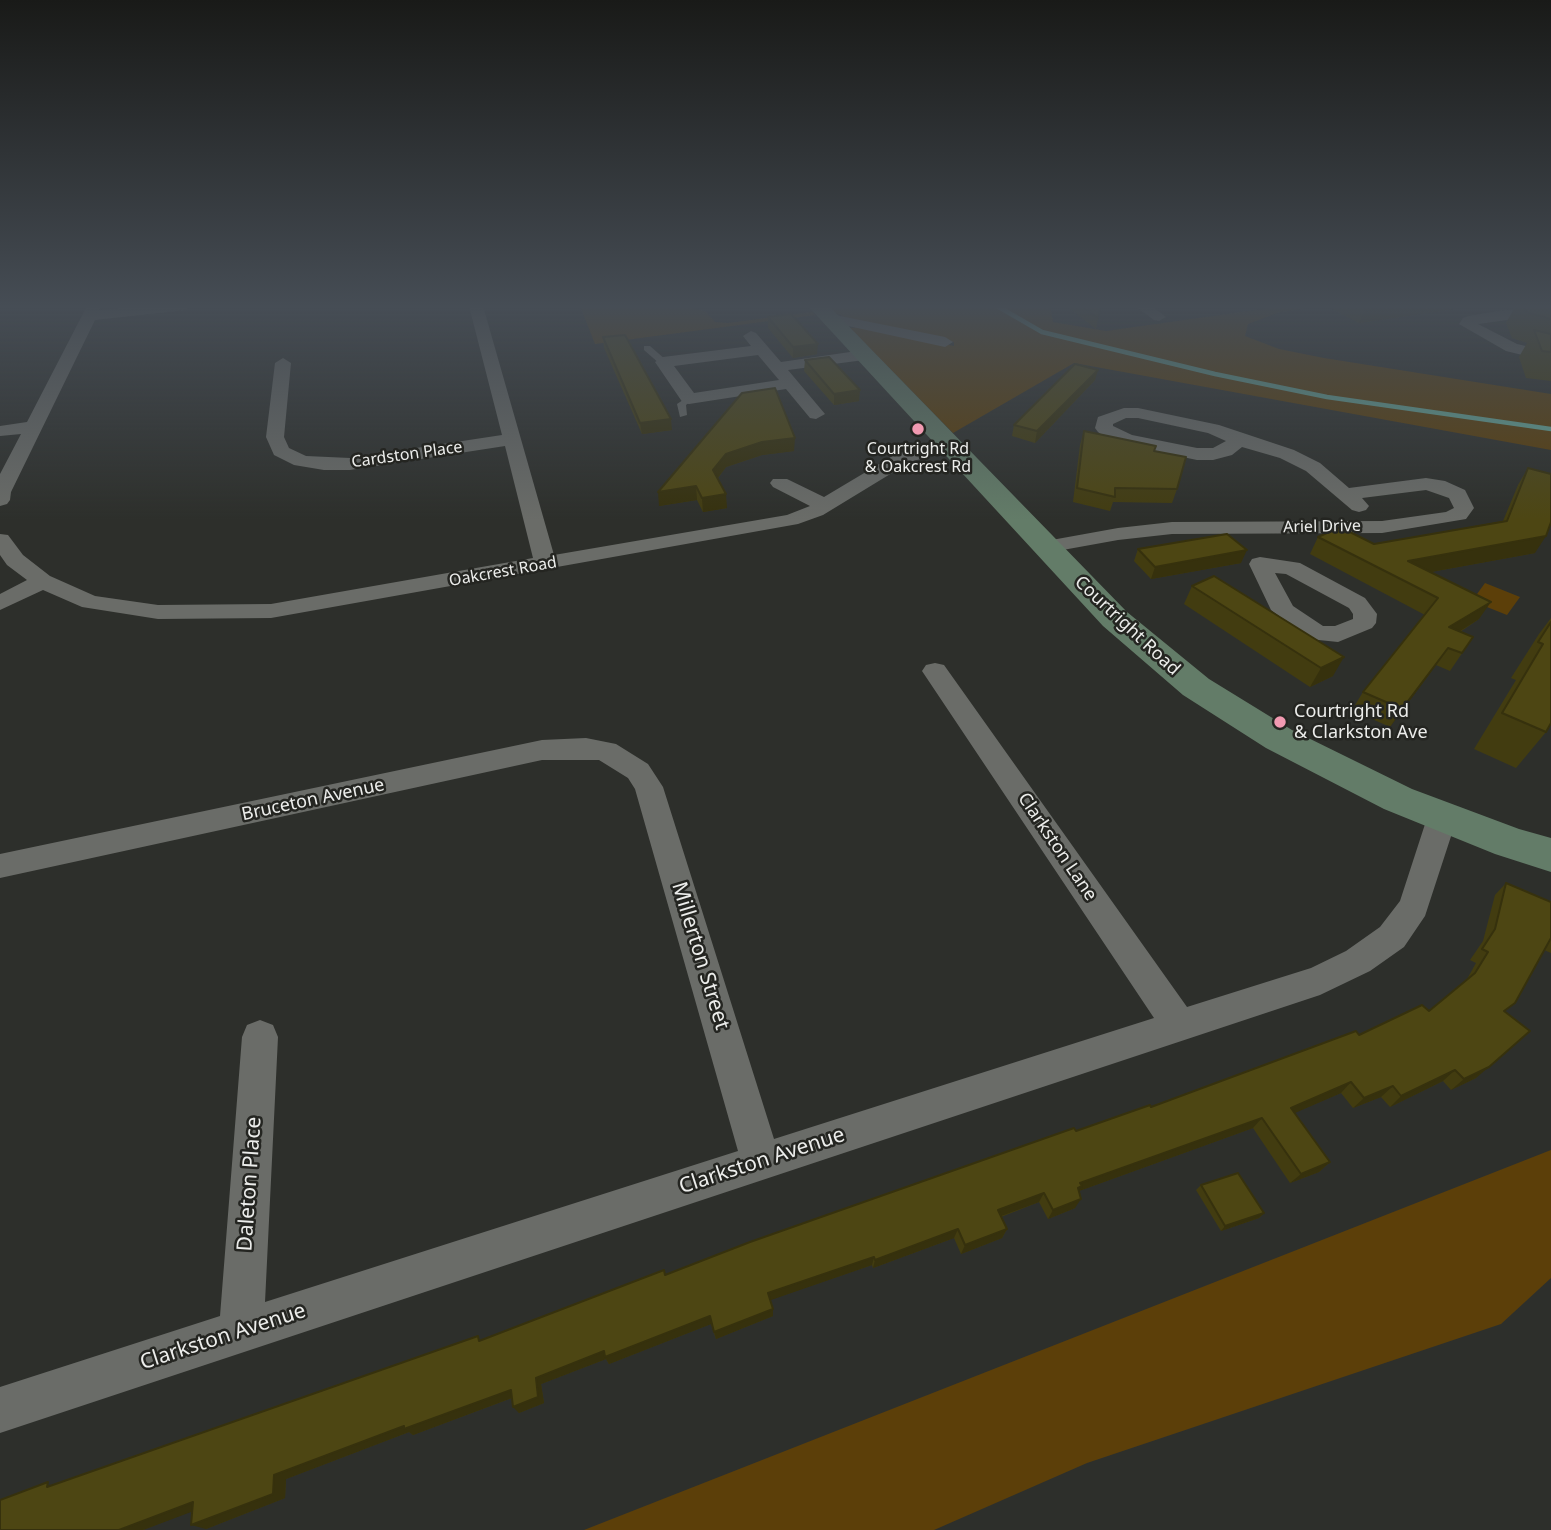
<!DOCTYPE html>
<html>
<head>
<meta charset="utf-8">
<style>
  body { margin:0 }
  canvas { display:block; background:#2d2f2b }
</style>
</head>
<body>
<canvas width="1551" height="1530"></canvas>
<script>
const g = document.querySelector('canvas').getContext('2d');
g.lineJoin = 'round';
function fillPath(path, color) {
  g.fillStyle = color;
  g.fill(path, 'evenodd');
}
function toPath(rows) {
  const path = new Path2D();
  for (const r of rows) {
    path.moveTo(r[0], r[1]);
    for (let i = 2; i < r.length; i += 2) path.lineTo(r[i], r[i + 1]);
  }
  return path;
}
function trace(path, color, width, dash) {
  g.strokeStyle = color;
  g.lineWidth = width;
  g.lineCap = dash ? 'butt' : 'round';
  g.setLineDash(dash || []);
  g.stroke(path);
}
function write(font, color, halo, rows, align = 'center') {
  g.font = font + ' "Noto Sans",sans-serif';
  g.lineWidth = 5;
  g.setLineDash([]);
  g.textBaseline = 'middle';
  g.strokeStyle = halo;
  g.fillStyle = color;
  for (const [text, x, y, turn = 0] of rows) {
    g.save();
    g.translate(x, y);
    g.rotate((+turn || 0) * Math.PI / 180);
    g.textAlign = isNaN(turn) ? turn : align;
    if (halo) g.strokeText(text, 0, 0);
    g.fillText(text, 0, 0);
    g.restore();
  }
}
const green = toPath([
  [580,306,687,306,706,312,715,322,728,323,812,312,815,315,595,344],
  [825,306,1050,306,1053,322,1106,331,1284,306,1324,306,1280,312,1248,324,1245,336,1279,349,1324,358,1551,394,1551,450,1074,363,953,433,850,328,860,327,954,346,954,342,855,321,830,311],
  [1485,583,1520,597,1507,615,1472,601],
  [1551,1150,1551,1278,1501,1324,1087,1463,934,1530,584,1530]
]);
const stream = toPath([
  [997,306,1042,332,1215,374,1327,397,1551,429]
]);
const lane = toPath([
  [644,346,650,346,666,360,666,364,660,364,644,350,644,346],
  [689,396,693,399,686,405,687,415,680,417,677,404,689,396]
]);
const street = toPath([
  [87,306,101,306,99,310,143,306,192,306,185,310,95,320,11,492,10,500,7,504,0,506,0,474,21,434,0,436,0,426,27,422,87,306],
  [469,306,483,306,554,555,787,515,810,506,773,487,770,483,773,479,787,479,824,497,896,454,949,439,958,445,956,449,910,462,823,515,798,524,271,618,158,619,82,607,43,590,0,610,0,594,27,580,7,565,0,555,0,534,8,535,23,555,50,576,95,596,158,605,271,604,533,558,505,446,350,470,324,470,294,465,274,455,266,437,275,363,283,358,291,363,284,437,289,448,306,456,350,458,502,435,469,306],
  [1135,306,1152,306,1166,317,1159,321,1154,320,1135,306],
  [1551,306,1551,314,1478,324,1517,344,1551,352,1551,362,1506,351,1459,324,1463,318,1468,316,1512,309,1551,306],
  [830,314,945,337,953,342,945,347,825,321,823,318,830,314],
  [751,331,756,333,781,362,864,350,872,355,864,360,788,370,825,414,816,419,810,418,786,389,689,404,683,403,655,362,663,357,751,346,743,336,751,331],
  [758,355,779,380,694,393,674,366,758,355],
  [1124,408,1138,408,1219,425,1294,450,1320,463,1349,488,1426,478,1445,481,1465,490,1474,508,1466,519,1382,533,1172,534,1118,540,1046,553,1038,552,1035,547,1038,542,1046,541,1118,528,1172,522,1382,521,1446,512,1454,508,1449,498,1426,490,1362,498,1369,506,1366,510,1359,512,1352,510,1306,471,1280,458,1242,447,1232,455,1213,460,1197,460,1121,444,1107,439,1098,432,1095,428,1098,417,1124,408],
  [1126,418,1138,418,1208,433,1226,441,1213,448,1197,448,1132,435,1113,426,1113,424,1126,418],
  [1260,557,1300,563,1365,598,1377,614,1376,623,1372,628,1338,642,1309,639,1271,610,1249,564,1252,559,1260,557],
  [1275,573,1286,574,1349,608,1353,614,1353,619,1335,626,1323,626,1293,606,1275,573],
  [935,663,944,665,1187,1007,1311,968,1346,951,1380,927,1400,901,1427,818,1432,810,1442,807,1452,810,1457,818,1425,916,1404,947,1370,971,1320,995,0,1433,0,1387,220,1316,242,1037,247,1025,260,1020,273,1025,278,1037,265,1302,738,1151,635,789,628,778,599,760,542,760,0,878,0,854,542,740,586,738,616,744,648,764,663,787,774,1139,1154,1018,922,671,926,665,935,663]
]);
const secondary = toPath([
  [808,306,829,306,1127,612,1209,679,1292,730,1412,789,1519,829,1551,838,1551,872,1495,854,1384,809,1266,748,1183,695,1103,626,808,306]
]);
const wall = toPath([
  [1066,306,1101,306,1096,329],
  [1326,306,1474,306,1359,323],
  [1500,306,1551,306,1551,381,1526,378,1519,357,1527,343,1512,338,1506,323,1515,307,1501,308],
  [768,317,817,354,793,358,768,328],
  [603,337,672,430,642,434,604,348],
  [805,360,859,401,834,405,804,371],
  [1095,380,1035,443,1012,436,1014,425],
  [775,388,794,451,762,455,726,467,718,478,727,508,703,512,697,500,659,506],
  [1084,431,1155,451,1177,489,1172,503,1113,502,1110,511,1073,502,1080,445],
  [1528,468,1535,553,1431,572,1479,619,1460,632,1473,637,1450,671,1436,665,1390,727,1352,710,1363,692,1425,615,1310,554,1318,537,1374,544,1503,521,1518,485],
  [1138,549,1241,563,1151,579,1134,561],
  [1192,586,1333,676,1310,687,1184,604],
  [1551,618,1551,723,1546,732,1516,768,1474,749,1516,680,1511,678,1539,634],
  [1506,883,1551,902,1551,953,1544,950,1505,1012,1476,1078,1451,1090,1443,1081,1390,1107,1381,1097,1353,1108,1341,1093,1294,1113,1330,1162,1319,1172,1290,1183,1253,1128,1079,1191,1075,1208,1048,1219,1039,1202,1001,1217,1007,1229,1002,1238,961,1254,954,1238,873,1268,872,1265,770,1300,773,1316,716,1339,711,1324,609,1364,606,1359,541,1384,544,1403,519,1413,512,1398,413,1435,409,1432,286,1479,285,1498,206,1529,192,1511,143,1530,0,1530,56,1484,481,1340,1076,1131,1151,1107,1429,1011,1466,981,1476,963,1470,960,1483,941,1495,895],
  [1201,1185,1264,1213,1259,1218,1221,1231,1196,1190]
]);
const shadedWall = toPath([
  [1366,306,1474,306,1359,323],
  [1502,306,1515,306,1501,308],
  [818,344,817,354,793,358,793,347],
  [1098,370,1095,380,1035,443,1037,431],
  [860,390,859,401,834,405,834,394],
  [671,419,672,430,642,434,640,423],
  [795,438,794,451,762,455,726,467,714,483,713,470,726,454,762,442],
  [696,486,697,500,659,506,658,492],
  [726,494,727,508,703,512,702,498],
  [1546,536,1535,553,1398,578,1408,561],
  [1247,550,1241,563,1151,579,1155,567],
  [1491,602,1479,619,1438,645,1449,627],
  [1448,648,1436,665,1390,727,1402,709],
  [1344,657,1333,676,1310,687,1321,668],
  [1489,1067,1476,1078,1451,1090,1464,1079],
  [1455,1070,1443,1081,1390,1107,1401,1096],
  [1351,1082,1341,1093,1281,1119,1291,1108],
  [1393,1086,1381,1097,1353,1108,1364,1098],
  [1262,1118,1253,1128,1079,1191,1072,1197,1080,1183],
  [1330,1162,1319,1172,1290,1183,1301,1174],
  [1044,1193,1039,1202,993,1219,998,1210],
  [1081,1199,1075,1208,1048,1219,1053,1210],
  [1264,1213,1259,1218,1221,1231,1225,1226],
  [958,1229,954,1238,873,1268,875,1260],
  [1007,1229,1002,1238,961,1254,965,1245],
  [874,1257,872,1265,768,1301,768,1293],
  [773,1309,773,1316,716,1339,714,1332],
  [710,1316,711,1324,609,1364,606,1359,541,1384,544,1403,519,1413,513,1407,536,1378,604,1351],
  [511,1390,517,1396,413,1435,409,1432,286,1479,285,1498,206,1529,191,1525,274,1475,404,1426],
  [193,1502,207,1506,143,1530,119,1530]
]);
const building = toPath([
  [1081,306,1101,306,1098,318,1081,306],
  [1524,306,1551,306,1551,319,1526,312,1524,306],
  [791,314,818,344,793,347,768,317,791,314],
  [1534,330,1551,334,1551,352,1542,351,1534,330],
  [625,335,671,419,640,423,603,337,625,335],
  [829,357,860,390,834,394,805,360,829,357],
  [1075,364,1098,370,1037,431,1014,425,1075,364],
  [775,388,795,438,762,442,726,454,713,470,726,494,702,498,696,486,658,492,742,393,775,388],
  [1084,431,1156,446,1154,451,1186,457,1177,489,1115,488,1115,497,1077,488,1084,431],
  [1528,468,1551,474,1551,522,1546,536,1408,561,1491,602,1449,627,1473,637,1462,653,1448,648,1402,709,1363,692,1438,598,1318,537,1340,527,1374,544,1507,521,1528,468],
  [1227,534,1247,550,1155,567,1138,549,1227,534],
  [1214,576,1344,657,1321,668,1192,586,1214,576],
  [1551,622,1551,723,1546,732,1502,713,1543,644,1538,642,1551,622],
  [1506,883,1551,902,1551,938,1515,1003,1504,1011,1530,1031,1489,1067,1464,1079,1455,1070,1401,1096,1393,1086,1364,1098,1351,1082,1291,1108,1330,1162,1301,1174,1262,1118,1080,1183,1082,1186,1078,1188,1081,1199,1053,1210,1044,1193,998,1210,1007,1229,965,1245,958,1229,875,1260,874,1257,768,1293,773,1309,714,1332,710,1316,605,1357,604,1351,536,1378,538,1397,513,1407,511,1390,404,1429,404,1426,274,1475,273,1494,191,1525,193,1502,119,1530,0,1530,0,1500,48,1482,47,1487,478,1336,479,1341,664,1270,665,1275,750,1242,1074,1128,1076,1131,1150,1105,1151,1107,1356,1031,1359,1035,1422,1005,1429,1011,1475,973,1488,952,1482,949,1495,929,1506,883],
  [1238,1173,1264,1213,1225,1226,1201,1185,1238,1173]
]);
const markers = [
  [918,429,7,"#f19ab1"],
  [1280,722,7,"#f19ab1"]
];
const farPoinames = [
  ["Courtright Rd",918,449],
  ["& Oakcrest Rd",918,467]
];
const farStreetnames = [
  ["Cardston Place",407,455,-8],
  ["Ariel Drive",1322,527,-1],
  ["Oakcrest Road",503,572,-10]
];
const streetNames = [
  ["Courtright Road",1127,626,43],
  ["Bruceton Avenue",313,800,-12],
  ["Clarkston Lane",1057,847,56]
];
const poiNames = [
  ["Courtright Rd",1294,712],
  ["& Clarkston Ave",1294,733]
];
const nearStreetnames = [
  ["Millerton Street",700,956,73],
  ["Clarkston Avenue",762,1161,-18],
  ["Daleton Place",250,1184,-86],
  ["Clarkston Avenue",223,1337,-18]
];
fillPath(green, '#5c3f09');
trace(stream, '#67aa9b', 4.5);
fillPath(lane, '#6a6c68');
fillPath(street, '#6a6c68');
fillPath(secondary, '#637c68');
fillPath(wall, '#423c10');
fillPath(shadedWall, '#36310d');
fillPath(building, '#4d4613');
trace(building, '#36310d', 2);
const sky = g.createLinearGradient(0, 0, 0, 520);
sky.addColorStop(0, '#191a18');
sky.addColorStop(0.59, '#464d55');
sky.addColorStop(1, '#464d5500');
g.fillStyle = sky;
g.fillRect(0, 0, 1551, 520);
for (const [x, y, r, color] of markers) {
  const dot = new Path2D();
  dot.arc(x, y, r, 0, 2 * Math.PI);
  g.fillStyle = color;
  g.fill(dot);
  trace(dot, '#242521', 2.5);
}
write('16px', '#ecedeb', '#242521', farPoinames);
write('16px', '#ecedeb', '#242521', farStreetnames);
write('18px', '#ecedeb', '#242521', streetNames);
write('18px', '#ecedeb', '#242521', poiNames, 'left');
write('21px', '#ecedeb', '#242521', nearStreetnames);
</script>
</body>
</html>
